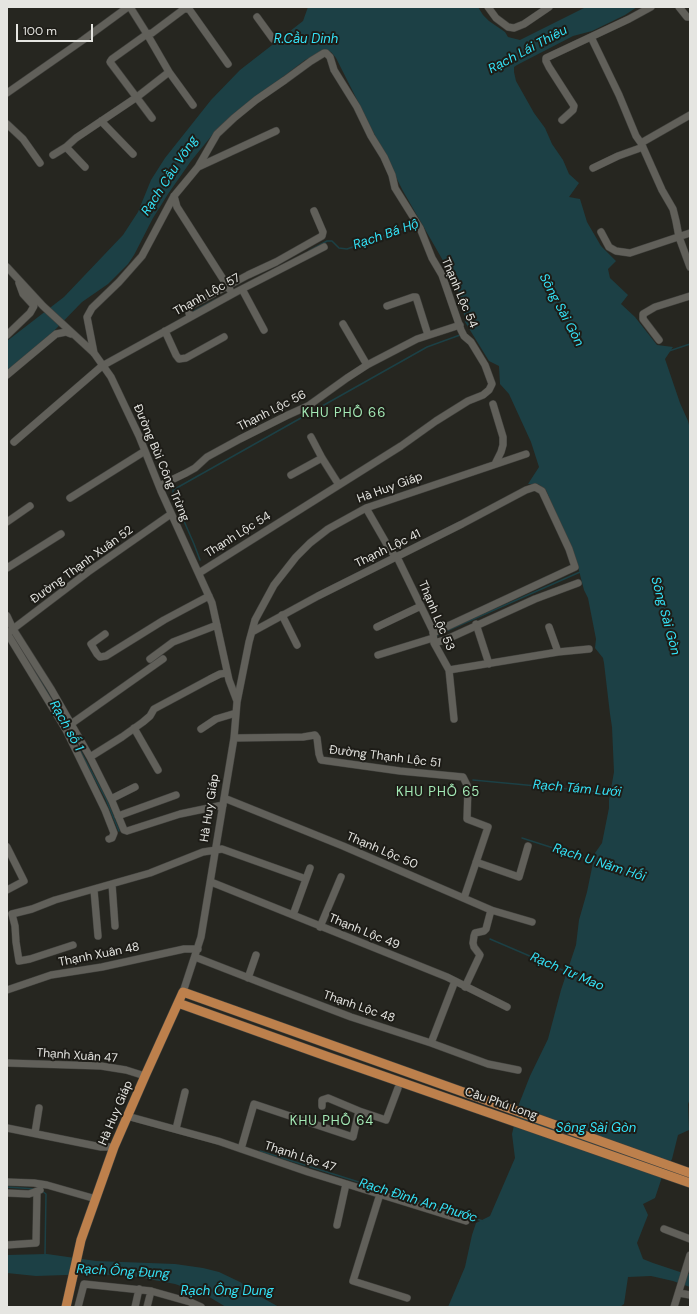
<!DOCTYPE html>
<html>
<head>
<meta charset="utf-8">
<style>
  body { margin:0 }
  #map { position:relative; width:697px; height:1314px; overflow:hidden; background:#262620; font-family:"DM Sans",sans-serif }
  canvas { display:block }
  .frame { position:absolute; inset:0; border:8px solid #e5e5e1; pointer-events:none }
  .scale { position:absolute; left:16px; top:24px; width:77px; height:18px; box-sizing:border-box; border:2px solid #e5e5e1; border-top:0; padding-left:5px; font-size:12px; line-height:14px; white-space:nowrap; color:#e5e5e1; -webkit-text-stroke:3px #1d1c17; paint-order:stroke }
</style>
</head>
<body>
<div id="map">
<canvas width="697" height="1314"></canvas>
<div class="frame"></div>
<div class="scale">100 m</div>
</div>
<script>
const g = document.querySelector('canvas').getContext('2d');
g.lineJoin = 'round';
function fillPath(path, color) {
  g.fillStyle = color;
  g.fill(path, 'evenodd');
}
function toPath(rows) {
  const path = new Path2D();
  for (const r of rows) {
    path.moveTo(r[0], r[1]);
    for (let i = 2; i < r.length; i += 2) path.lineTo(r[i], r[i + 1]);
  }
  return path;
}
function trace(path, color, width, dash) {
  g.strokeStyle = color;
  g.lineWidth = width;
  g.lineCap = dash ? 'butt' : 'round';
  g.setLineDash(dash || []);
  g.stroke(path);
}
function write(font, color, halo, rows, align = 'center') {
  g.font = font + ' "DM Sans",sans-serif';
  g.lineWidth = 4;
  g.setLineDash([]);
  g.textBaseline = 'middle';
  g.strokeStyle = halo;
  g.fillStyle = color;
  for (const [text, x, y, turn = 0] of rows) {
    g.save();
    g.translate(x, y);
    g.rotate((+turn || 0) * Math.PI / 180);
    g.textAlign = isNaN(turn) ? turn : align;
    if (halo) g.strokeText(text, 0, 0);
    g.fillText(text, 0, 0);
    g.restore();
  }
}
const water = toPath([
  [308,7,478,7,483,15,489,21,505,32,508,37,520,40,586,7,637,7,625,15,592,31,573,36,517,65,514,67,514,72,516,81,534,113,545,128,552,144,563,160,569,174,579,183,569,197,580,199,587,222,601,246,616,261,608,269,610,278,628,295,621,304,635,317,657,345,673,347,665,359,680,403,688,421,690,429,690,1099,688,1104,689,1130,678,1135,672,1159,662,1177,655,1198,643,1204,648,1215,637,1243,643,1259,653,1263,683,1273,690,1274,690,1287,673,1281,651,1276,628,1277,624,1304,620,1307,448,1307,465,1267,472,1235,476,1223,490,1216,515,1158,512,1134,519,1104,530,1076,548,1039,561,990,576,945,579,920,587,892,595,853,602,843,609,808,609,800,614,772,612,727,610,714,604,663,603,658,595,648,596,639,588,598,584,590,577,563,546,490,538,484,528,484,539,467,531,442,509,394,500,384,499,366,489,361,465,322,462,301,453,278,403,191,336,58,331,52,327,51,323,52,305,60,241,109,213,134,191,161,168,194,153,218,134,255,128,264,108,284,82,302,51,334,7,371,7,341,64,297,123,235,138,212,151,180,165,158,211,100,240,70,303,21],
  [47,1254,96,1261,175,1264,203,1268,219,1272,240,1282,261,1297,279,1307,226,1307,206,1295,175,1284,138,1277,95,1274,36,1276,7,1273,7,1255]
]);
const stream = toPath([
  [309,251,327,241,332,241,339,248,347,249,414,225],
  [192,312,217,299],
  [669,351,690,344],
  [200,560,194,544,173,496,173,490,427,347,460,335],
  [435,636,580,572],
  [22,650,61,716],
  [72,735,106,799,119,831],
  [473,780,611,793],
  [522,838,594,861],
  [490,939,567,972],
  [260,1151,483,1221],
  [7,1187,35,1189],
  [42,1191,46,1194,45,1255]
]);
const minor = toPath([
  [130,7,147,34,152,33,184,9,189,9,228,64],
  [488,7,496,18,508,27,514,28,524,24,549,7],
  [679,7,687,17,690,17],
  [257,17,273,39],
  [591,37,619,95,636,136,641,143,662,190,673,209,676,221,679,237,690,267],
  [7,93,83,40,128,7],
  [152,118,110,62,112,59,147,34,169,72,193,105],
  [562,120,573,110,574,106,549,67,546,61,546,58,629,19,651,7],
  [101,121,133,154],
  [7,124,23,139,40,163],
  [641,143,690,115],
  [53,155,66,147],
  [85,167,66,147,76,138,137,97,169,72],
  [198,167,217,134,234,118,256,100,285,80,311,61,324,53,326,53,330,57,334,70,357,107,371,136,384,157,392,175,395,188,420,228,432,258,442,275,461,330,464,336,471,342,485,365,492,384,489,390,483,395,468,401,436,421,401,446,199,573],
  [593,168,618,156,643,147],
  [174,196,177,207,230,290],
  [601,232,609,247,616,251,630,253,690,233],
  [7,267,43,306,94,353,111,377,139,436,161,491,212,603,229,680,237,701],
  [242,289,264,330],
  [387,306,413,297,416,297,428,335],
  [190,317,188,309,192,305,248,275,276,262,322,236,323,232,314,211],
  [343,324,367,365],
  [165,331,176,355,179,359,186,358,224,337],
  [7,335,30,313,34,306,23,294,19,283],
  [659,340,643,319,643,314,655,307,690,296],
  [94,353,87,317,92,308,119,282,142,256,174,196,198,167,276,131],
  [7,375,56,334,66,332,71,334],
  [493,404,503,437,503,445,501,452,495,464],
  [311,437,322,458,339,485],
  [14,442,102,366,238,291,324,247],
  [291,475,322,458],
  [159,486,186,473,195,468,207,457,240,439,288,415,308,406,347,378,367,365,417,339,460,325],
  [70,498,145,451],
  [366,508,389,548,394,555,397,557,433,631,434,643,449,670,454,719],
  [7,522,30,506],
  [7,568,61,534],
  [282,615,297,645],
  [7,616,13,629,51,689,90,757,112,801,124,830,127,831,180,814,223,805],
  [476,624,489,664],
  [377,627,421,606],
  [549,627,558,652,589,649],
  [9,632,88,572,171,514],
  [252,632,318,596,462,524,526,490,535,487,542,491,569,549,575,567,433,633],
  [7,633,66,730,105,810,114,833,112,838,109,839],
  [105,634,91,644,97,654,100,657,106,656,164,620,209,596],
  [434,643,445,640,535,599,578,583],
  [378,655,433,638],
  [150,659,173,642,217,625],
  [449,670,558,652],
  [71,724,163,659],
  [134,728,158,770],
  [201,729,216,719,236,713],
  [234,738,303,737,315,735,317,738,319,754,321,760,400,771,463,777,468,787,467,819,488,827,464,898],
  [90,757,122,737,143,722,150,716,154,709,210,679,220,674,227,673],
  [224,798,343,846,491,910,532,922],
  [111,799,135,787],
  [118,816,176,795],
  [7,847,24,881,7,890],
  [476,862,519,877,528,846],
  [211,882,447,977,507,1007],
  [112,884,115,926],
  [94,890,98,936],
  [293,915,310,868],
  [320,927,341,877],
  [73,945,30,959,19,961,16,942,15,926,12,914,32,909,55,900,150,873,203,852,216,850,222,849,306,879],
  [195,957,267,985,351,1017,431,1043,488,1064,518,1070],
  [248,978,256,955],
  [465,987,480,955,474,947,473,943,474,936,475,933,484,931,486,929,491,910],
  [7,990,51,975,102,967,184,949,198,949],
  [183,992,201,937,234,738,237,702,249,642,255,620,274,585,296,557,310,543,328,529,366,508,526,454],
  [431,1043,455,981],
  [7,1063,101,1066,126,1070,145,1076],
  [359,1111,386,1120,398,1088],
  [127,1116,218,1141,308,1172,466,1221],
  [7,1128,101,1147,114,1147],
  [176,1129,185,1092],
  [35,1133,39,1108],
  [241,1149,254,1104,353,1137,359,1111,328,1098,322,1100,322,1106],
  [7,1182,34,1183,47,1185,96,1199],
  [7,1193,29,1194,40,1190],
  [380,1194,353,1281,407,1298],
  [337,1225,346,1184],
  [664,1229,690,1239],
  [7,1245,36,1243,37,1192],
  [679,1293,690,1295],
  [78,1307,84,1284,151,1291,190,1302,201,1307],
  [135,1307,139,1289],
  [147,1307,151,1291],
  [674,1307,690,1255]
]);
const major = toPath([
  [178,1003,326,1056,690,1183],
  [66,1307,81,1240,114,1147,145,1076,183,992,690,1173]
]);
const streetNames = [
  ["Thạnh Lộc 54",459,293,67],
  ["Thạnh Lộc 57",207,295,-29],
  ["Thạnh Lộc 56",272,411,-27],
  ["Đường Bùi Công Trừng",161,463,67],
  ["Hà Huy Giáp",390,488,-20],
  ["Thạnh Lộc 54",238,535,-32],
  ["Thạnh Lộc 41",388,549,-26],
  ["Đường Thạnh Xuân 52",82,565,-36],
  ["Thạnh Lộc 53",436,616,67],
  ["Đường Thạnh Lộc 51",385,757,7],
  ["Hà Huy Giáp",210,808,-81],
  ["Thạnh Lộc 50",382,851,23],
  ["Thạnh Lộc 49",364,932,22],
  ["Thạnh Xuân 48",99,955,-11],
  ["Thạnh Lộc 48",359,1007,19],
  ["Thạnh Xuân 47",77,1056,4],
  ["Cầu Phú Long",501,1104,19],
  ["Hà Huy Giáp",116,1113,-67],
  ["Thạnh Lộc 47",300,1157,18]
];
const waterNames = [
  ["R.Cầu Dinh",306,40],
  ["Rạch Lái Thiêu",528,50,-28],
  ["Rạch Cầu Võng",170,176,-57],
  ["Rạch Bá Hộ",386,235,-19],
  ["Sông Sài Gòn",561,310,62],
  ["Sông Sài Gòn",665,616,75],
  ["Rạch số 1",66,726,61],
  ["Rạch Tám Lưới",577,789,5],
  ["Rạch U Năm Hối",599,863,18],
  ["Rạch Tư Mao",567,972,23],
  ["Sông Sài Gòn",596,1129],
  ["Rạch Đình An Phước",418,1201,17],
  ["Rạch Ông Đụng",123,1272,3],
  ["Rạch Ông Dung",227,1292]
];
const neighbourhoodNames = [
  ["KHU PHỐ 66",344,414],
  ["KHU PHỐ 65",438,793],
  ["KHU PHỐ 64",332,1122]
];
fillPath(water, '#1c4045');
trace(stream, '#1c4045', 1.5);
trace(minor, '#42423e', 8);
trace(major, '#42423e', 10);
trace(minor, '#61605a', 7);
trace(major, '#bd804c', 9);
write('12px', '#e5e5e1', '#1d1c17', streetNames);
write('italic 13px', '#34e3f8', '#1d1c17', waterNames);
g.letterSpacing = '1px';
write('13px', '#a4eab6', '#1d1c17', neighbourhoodNames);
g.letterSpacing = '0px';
</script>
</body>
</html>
